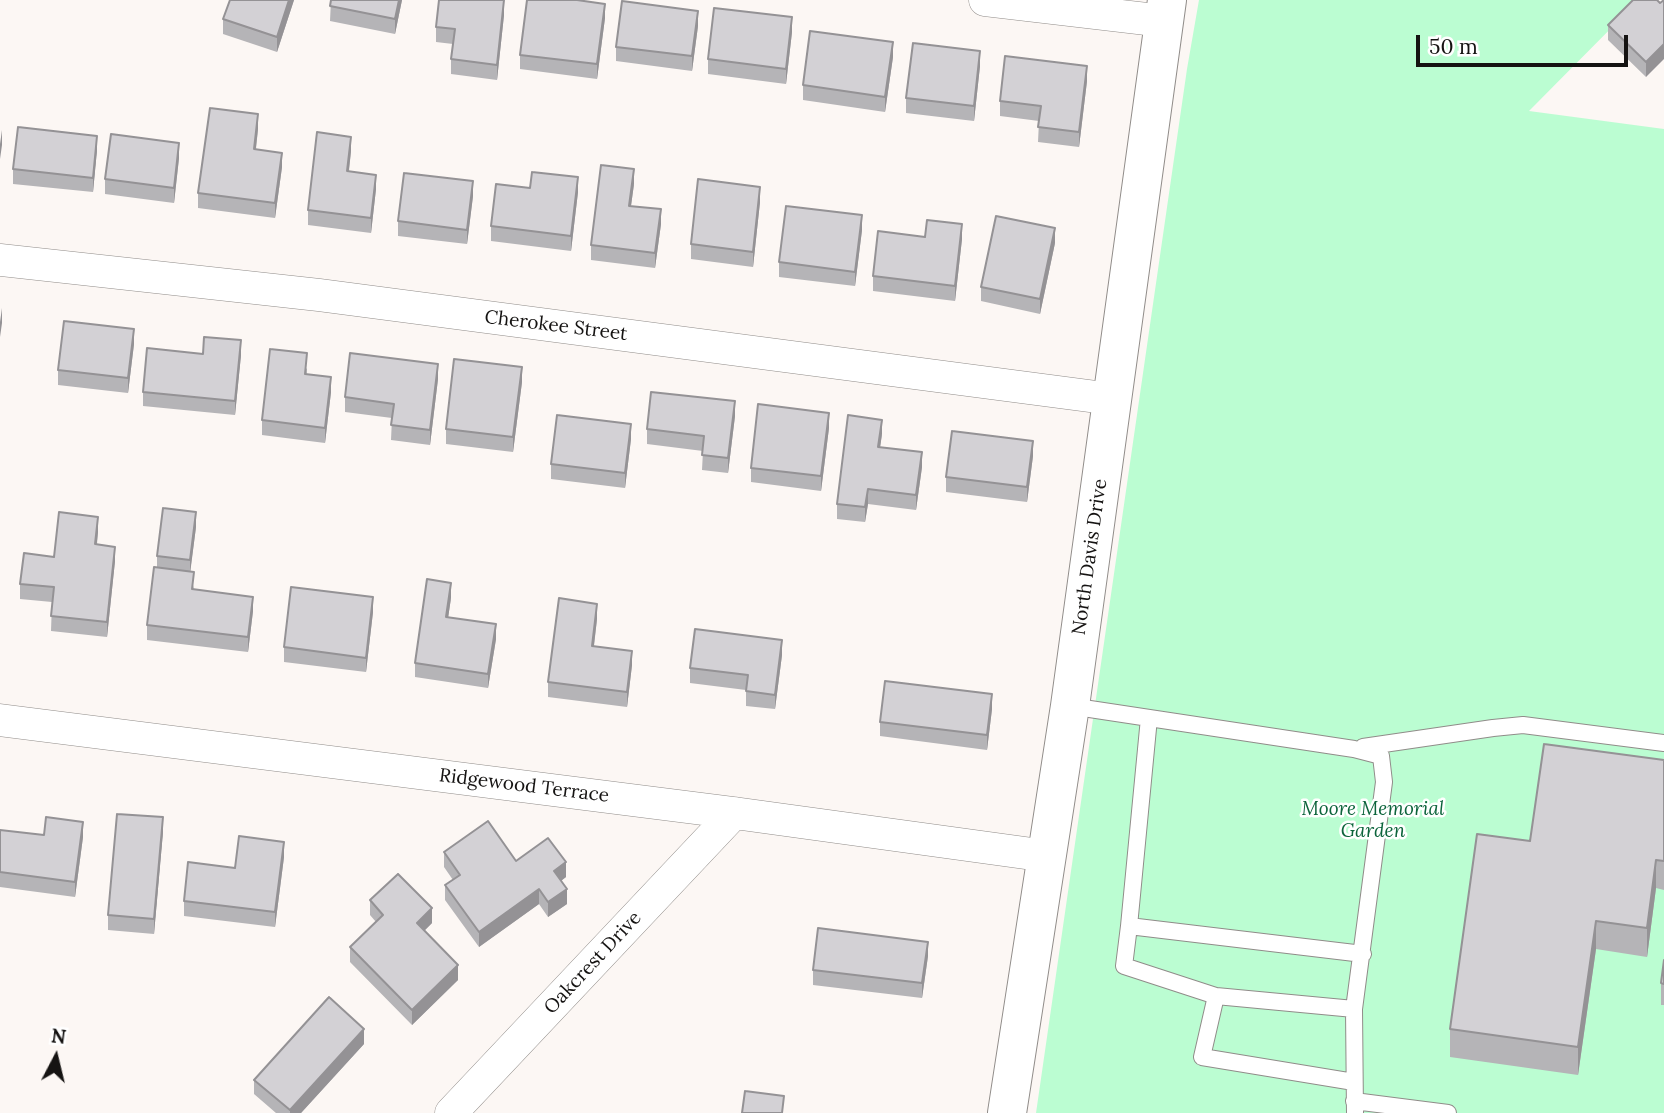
<!DOCTYPE html>
<html>
<head>
<meta charset="utf-8">
<style>
  body { margin:0 }
  #map { position:relative; width:1664px; height:1113px; overflow:hidden; background:#fcf7f4; font-family:Lora,serif }
  canvas { display:block }
  .north { position:absolute; left:21px; top:1022px; width:70px; height:70px; -webkit-text-stroke:5px #fff; paint-order:stroke; rotate:7deg; font-size:19px; font-weight:700; line-height:28px; text-align:center; color:#151312 }
  .north::after { content:''; display:block; margin:auto; width:24px; height:32px; background:#151312; clip-path:polygon(50% 0,100% 100%,50% 72%,0 100%) }
  .scale { position:absolute; left:1416px; top:35px; width:212px; height:32px; box-sizing:border-box; border:4px solid #151312; border-top:0; padding-left:9px; font-size:21px; line-height:24px; white-space:nowrap; color:#151312; -webkit-text-stroke:5px #fff; paint-order:stroke }
</style>
</head>
<body>
<div id="map">
<canvas width="1664" height="1113"></canvas>
<div class="north">N</div>
<div class="scale">50 m</div>
</div>
<script>
const g = document.querySelector('canvas').getContext('2d');
g.lineJoin = 'round';
function fillPath(path, color) {
  g.fillStyle = color;
  g.fill(path, 'evenodd');
}
function toPath(rows) {
  const path = new Path2D();
  for (const r of rows) {
    path.moveTo(r[0], r[1]);
    for (let i = 2; i < r.length; i += 2) path.lineTo(r[i], r[i + 1]);
  }
  return path;
}
function trace(path, color, width, dash) {
  g.strokeStyle = color;
  g.lineWidth = width;
  g.lineCap = dash ? 'butt' : 'round';
  g.setLineDash(dash || []);
  g.stroke(path);
}
function write(font, color, halo, rows, align = 'center') {
  g.font = font + ' Lora,serif';
  g.lineWidth = 5;
  g.setLineDash([]);
  g.textBaseline = 'middle';
  g.strokeStyle = halo;
  g.fillStyle = color;
  for (const [text, x, y, turn = 0] of rows) {
    g.save();
    g.translate(x, y);
    g.rotate((+turn || 0) * Math.PI / 180);
    g.textAlign = isNaN(turn) ? turn : align;
    if (halo) g.strokeText(text, 0, 0);
    g.fillText(text, 0, 0);
    g.restore();
  }
}
const green = toPath([
  [1199,0,1639,0,1529,111,1664,129,1664,1113,1036,1113,1187,69]
]);
const service = toPath([
  [1070,706,1354,749,1381,756,1384,782,1354,1009,1355,1113],
  [1149,718,1129,926,1363,954],
  [1363,747,1493,728,1523,725,1664,743],
  [1129,926,1124,966,1216,996,1354,1009],
  [1216,996,1202,1057,1354,1082],
  [1354,1101,1448,1113]
]);
const minor = toPath([
  [985,0,1164,21],
  [0,260,319,295,1112,399],
  [0,720,734,813,1047,856],
  [451,1113,734,813]
]);
const tertiary = toPath([
  [1007,1113,1070,706,1167,0]
]);
const wall = toPath([
  [230,0,294,0,277,52,223,34,223,19],
  [331,0,402,0,395,34,330,21],
  [1660,3,1646,77,1608,40,1608,25],
  [504,15,497,80,451,74,451,59,453,44,436,42,436,27],
  [605,18,597,79,520,69,520,55],
  [698,26,692,71,616,61,616,47],
  [792,32,786,84,708,74,708,59],
  [893,57,885,112,803,100,803,85],
  [980,66,974,121,906,113,906,98],
  [1087,81,1079,147,1038,142,1039,121,1000,116,1000,101],
  [258,129,256,149,282,167,275,218,198,208,198,193],
  [97,150,93,192,13,184,13,169],
  [351,151,349,171,376,189,371,233,308,225,308,210],
  [179,158,174,203,105,194,105,179],
  [634,184,631,206,661,224,655,268,591,260,591,245],
  [530,188,578,192,571,251,491,241,491,226],
  [473,196,467,244,398,236,398,221],
  [760,202,753,267,691,259,691,244],
  [862,230,855,286,779,277,779,262],
  [962,239,955,301,873,291,873,276],
  [1055,243,1040,314,981,301,981,287],
  [134,344,128,393,58,385,58,370],
  [203,354,241,355,235,415,143,406,143,392],
  [307,368,307,374,331,392,325,443,262,435,262,420],
  [438,379,430,445,391,440,392,418,345,412,345,397],
  [522,382,513,452,446,444,446,429],
  [735,416,728,473,702,470,703,451,647,444,647,429],
  [829,428,821,491,751,482,751,468],
  [882,434,880,447,922,467,916,510,868,504,865,522,837,519,837,504],
  [631,439,625,488,551,479,551,464],
  [1033,456,1027,502,946,492,946,477],
  [196,527,190,572,194,589,253,611,248,652,147,640,147,625,157,568,157,556],
  [98,532,97,544,115,561,107,637,51,631,52,602,20,599,20,584,54,557],
  [451,598,448,618,496,639,488,688,415,677,415,663],
  [373,612,366,672,284,662,284,647],
  [597,619,594,646,632,665,627,707,548,697,548,682],
  [782,655,775,709,746,706,746,690,690,683,690,668],
  [992,709,987,750,880,736,880,722],
  [1664,760,1664,890,1656,888,1647,957,1596,949,1578,1075,1450,1057,1450,1029],
  [0,830,44,835,83,837,75,897,0,887],
  [163,832,154,934,108,930,108,915],
  [444,852,516,861,566,877,561,881,567,904,548,917,539,904,479,947,445,900,445,885,453,880,444,867],
  [284,857,275,927,184,916,184,901,235,868],
  [370,900,432,923,424,931,458,980,412,1025,350,962,350,947,376,922,370,915],
  [928,956,922,998,813,985,813,970],
  [1664,960,1664,1005,1661,1005,1661,983],
  [364,1044,301,1113,276,1113,254,1094,254,1080]
]);
const shadedWall = toPath([
  [289,0,294,0,277,52,277,37],
  [399,0,402,0,395,34,395,19],
  [504,0,504,15,497,80,497,65],
  [605,4,605,18,597,79,597,64],
  [698,11,698,26,692,71,692,56],
  [792,17,792,32,786,84,786,69],
  [893,42,893,57,885,112,885,97],
  [1664,44,1664,59,1646,77,1646,62],
  [980,51,980,66,974,121,974,106],
  [1087,66,1087,81,1079,147,1079,132],
  [258,114,258,129,254,164,254,149],
  [2,130,2,145,0,159,0,144],
  [97,136,97,150,93,192,93,178],
  [351,137,351,151,347,186,347,171],
  [179,143,179,158,174,203,174,188],
  [282,153,282,167,275,218,275,203],
  [634,169,634,184,629,220,629,206],
  [376,175,376,189,371,233,371,218],
  [578,177,578,192,571,251,571,236],
  [473,181,473,196,467,244,467,230],
  [760,187,760,202,753,267,753,252],
  [661,209,661,224,655,268,655,253],
  [862,215,862,230,855,286,855,272],
  [962,224,962,239,955,301,955,286],
  [1055,228,1055,243,1040,314,1040,299],
  [2,308,2,323,0,337,0,322],
  [134,329,134,344,128,393,128,378],
  [241,340,241,355,235,415,235,401],
  [438,364,438,379,430,445,430,430],
  [522,367,522,382,513,452,513,437],
  [331,377,331,392,325,443,325,428],
  [735,401,735,416,728,473,728,458],
  [829,413,829,428,821,491,821,476],
  [882,420,882,434,878,462,878,447],
  [631,424,631,439,625,488,625,473],
  [1033,441,1033,456,1027,502,1027,487],
  [922,452,922,467,916,510,916,495],
  [868,489,868,504,865,522,865,507],
  [196,512,196,527,190,574,190,560],
  [98,517,98,532,95,559,95,544],
  [115,547,115,561,107,637,107,622],
  [451,583,451,598,446,632,446,617],
  [253,597,253,611,248,652,248,637],
  [373,597,373,612,366,672,366,658],
  [597,604,597,619,592,661,592,646],
  [496,624,496,639,488,688,488,674],
  [782,640,782,655,775,709,775,695],
  [632,651,632,665,627,707,627,692],
  [992,694,992,709,987,750,987,735],
  [163,817,163,832,154,934,154,919],
  [83,822,83,837,75,897,75,882],
  [284,842,284,857,275,927,275,912],
  [1656,860,1656,888,1647,957,1647,928],
  [566,862,566,877,554,886,554,871],
  [539,889,539,904,479,947,479,932],
  [567,889,567,904,548,917,548,902],
  [432,908,432,923,417,938,417,923],
  [1596,921,1596,949,1578,1075,1578,1047],
  [928,942,928,956,922,998,922,983],
  [458,965,458,980,412,1025,412,1010],
  [364,1029,364,1044,301,1113,290,1113,290,1110]
]);
const building = toPath([
  [230,0,289,0,277,37,223,19,230,0],
  [331,0,399,0,395,19,330,6,331,0],
  [439,0,504,0,497,65,451,59,455,29,436,27,439,0],
  [527,0,577,0,605,4,597,64,520,55,527,0],
  [1633,0,1657,0,1660,3,1664,0,1664,44,1646,62,1608,25,1633,0],
  [622,1,698,11,692,56,616,47,622,1],
  [714,8,792,17,786,69,708,59,714,8],
  [810,31,893,42,885,97,803,85,810,31],
  [913,43,980,51,974,106,906,98,913,43],
  [1005,56,1087,66,1079,132,1038,127,1041,106,1000,101,1005,56],
  [210,108,258,114,254,149,282,153,275,203,198,193,210,108],
  [18,127,97,136,93,178,13,169,18,127],
  [317,132,351,137,347,171,376,175,371,218,308,210,317,132],
  [111,134,179,143,174,188,105,179,111,134],
  [601,165,634,169,629,206,661,209,655,253,591,245,601,165],
  [532,172,578,177,571,236,491,226,496,184,530,188,532,172],
  [404,173,473,181,467,230,398,221,404,173],
  [698,179,760,187,753,252,691,244,698,179],
  [786,206,862,215,855,272,779,262,786,206],
  [996,216,1055,228,1040,299,981,287,996,216],
  [927,220,962,224,955,286,873,276,878,231,925,237,927,220],
  [64,321,134,329,128,378,58,370,64,321],
  [204,337,241,340,235,401,143,392,147,348,203,354,204,337],
  [270,349,307,353,305,374,331,377,325,428,262,420,270,349],
  [350,353,438,364,430,430,391,425,394,404,345,397,350,353],
  [454,359,522,367,513,437,446,429,454,359],
  [651,392,735,401,728,458,702,455,704,436,647,429,651,392],
  [758,404,829,413,821,476,751,468,758,404],
  [557,415,631,424,625,473,551,464,557,415],
  [848,415,882,420,878,447,922,452,916,495,868,489,865,507,837,504,848,415],
  [952,431,1033,441,1027,487,946,477,952,431],
  [163,508,196,512,190,560,157,556,163,508],
  [59,512,98,517,95,544,115,547,107,622,51,616,54,587,20,584,24,553,54,557,59,512],
  [154,567,194,572,192,589,253,597,248,637,147,625,154,567],
  [427,579,451,583,446,617,496,624,488,674,415,663,427,579],
  [291,587,373,597,366,658,284,647,291,587],
  [559,598,597,604,592,646,632,651,627,692,548,682,559,598],
  [695,629,782,640,775,695,746,691,748,675,690,668,695,629],
  [885,681,992,694,987,735,880,722,885,681],
  [1544,744,1664,760,1664,861,1656,860,1647,928,1596,921,1578,1047,1450,1029,1477,834,1530,841,1544,744],
  [117,814,163,817,154,919,108,915,117,814],
  [46,817,83,822,75,882,0,872,0,830,44,835,46,817],
  [488,821,516,861,548,838,566,862,554,871,567,889,548,902,539,889,479,932,445,885,460,875,444,852,488,821],
  [239,836,284,842,275,912,184,901,188,862,235,868,239,836],
  [398,874,432,908,417,923,458,965,412,1010,350,947,383,915,370,900,398,874],
  [818,928,928,942,922,983,813,970,818,928],
  [1664,960,1664,984,1661,983,1664,960],
  [329,997,364,1029,290,1110,254,1080,329,997],
  [745,1091,784,1096,782,1113,742,1113,745,1091]
]);
const streetNames = [
  ["Cherokee Street",556,326,7],
  ["North Davis Drive",1090,557,-82],
  ["Ridgewood Terrace",524,786,7],
  ["Oakcrest Drive",593,963,-47]
];
const parkNames = [
  ["Moore Memorial",1373,810],
  ["Garden",1373,832]
];
fillPath(green, '#bbfdd2');
trace(service, '#908c89', 18);
trace(minor, '#908c89', 33);
trace(tertiary, '#908c89', 40);
trace(service, '#fff', 16);
trace(minor, '#fff', 32);
trace(tertiary, '#fff', 38);
fillPath(wall, '#b5b4b7');
fillPath(shadedWall, '#949295');
fillPath(building, '#d3d1d5');
trace(building, '#949295', 2);
write('19px', '#151312', '#fff', streetNames);
write('italic 19px', '#0c643b', '#fff', parkNames);
</script>
</body>
</html>
